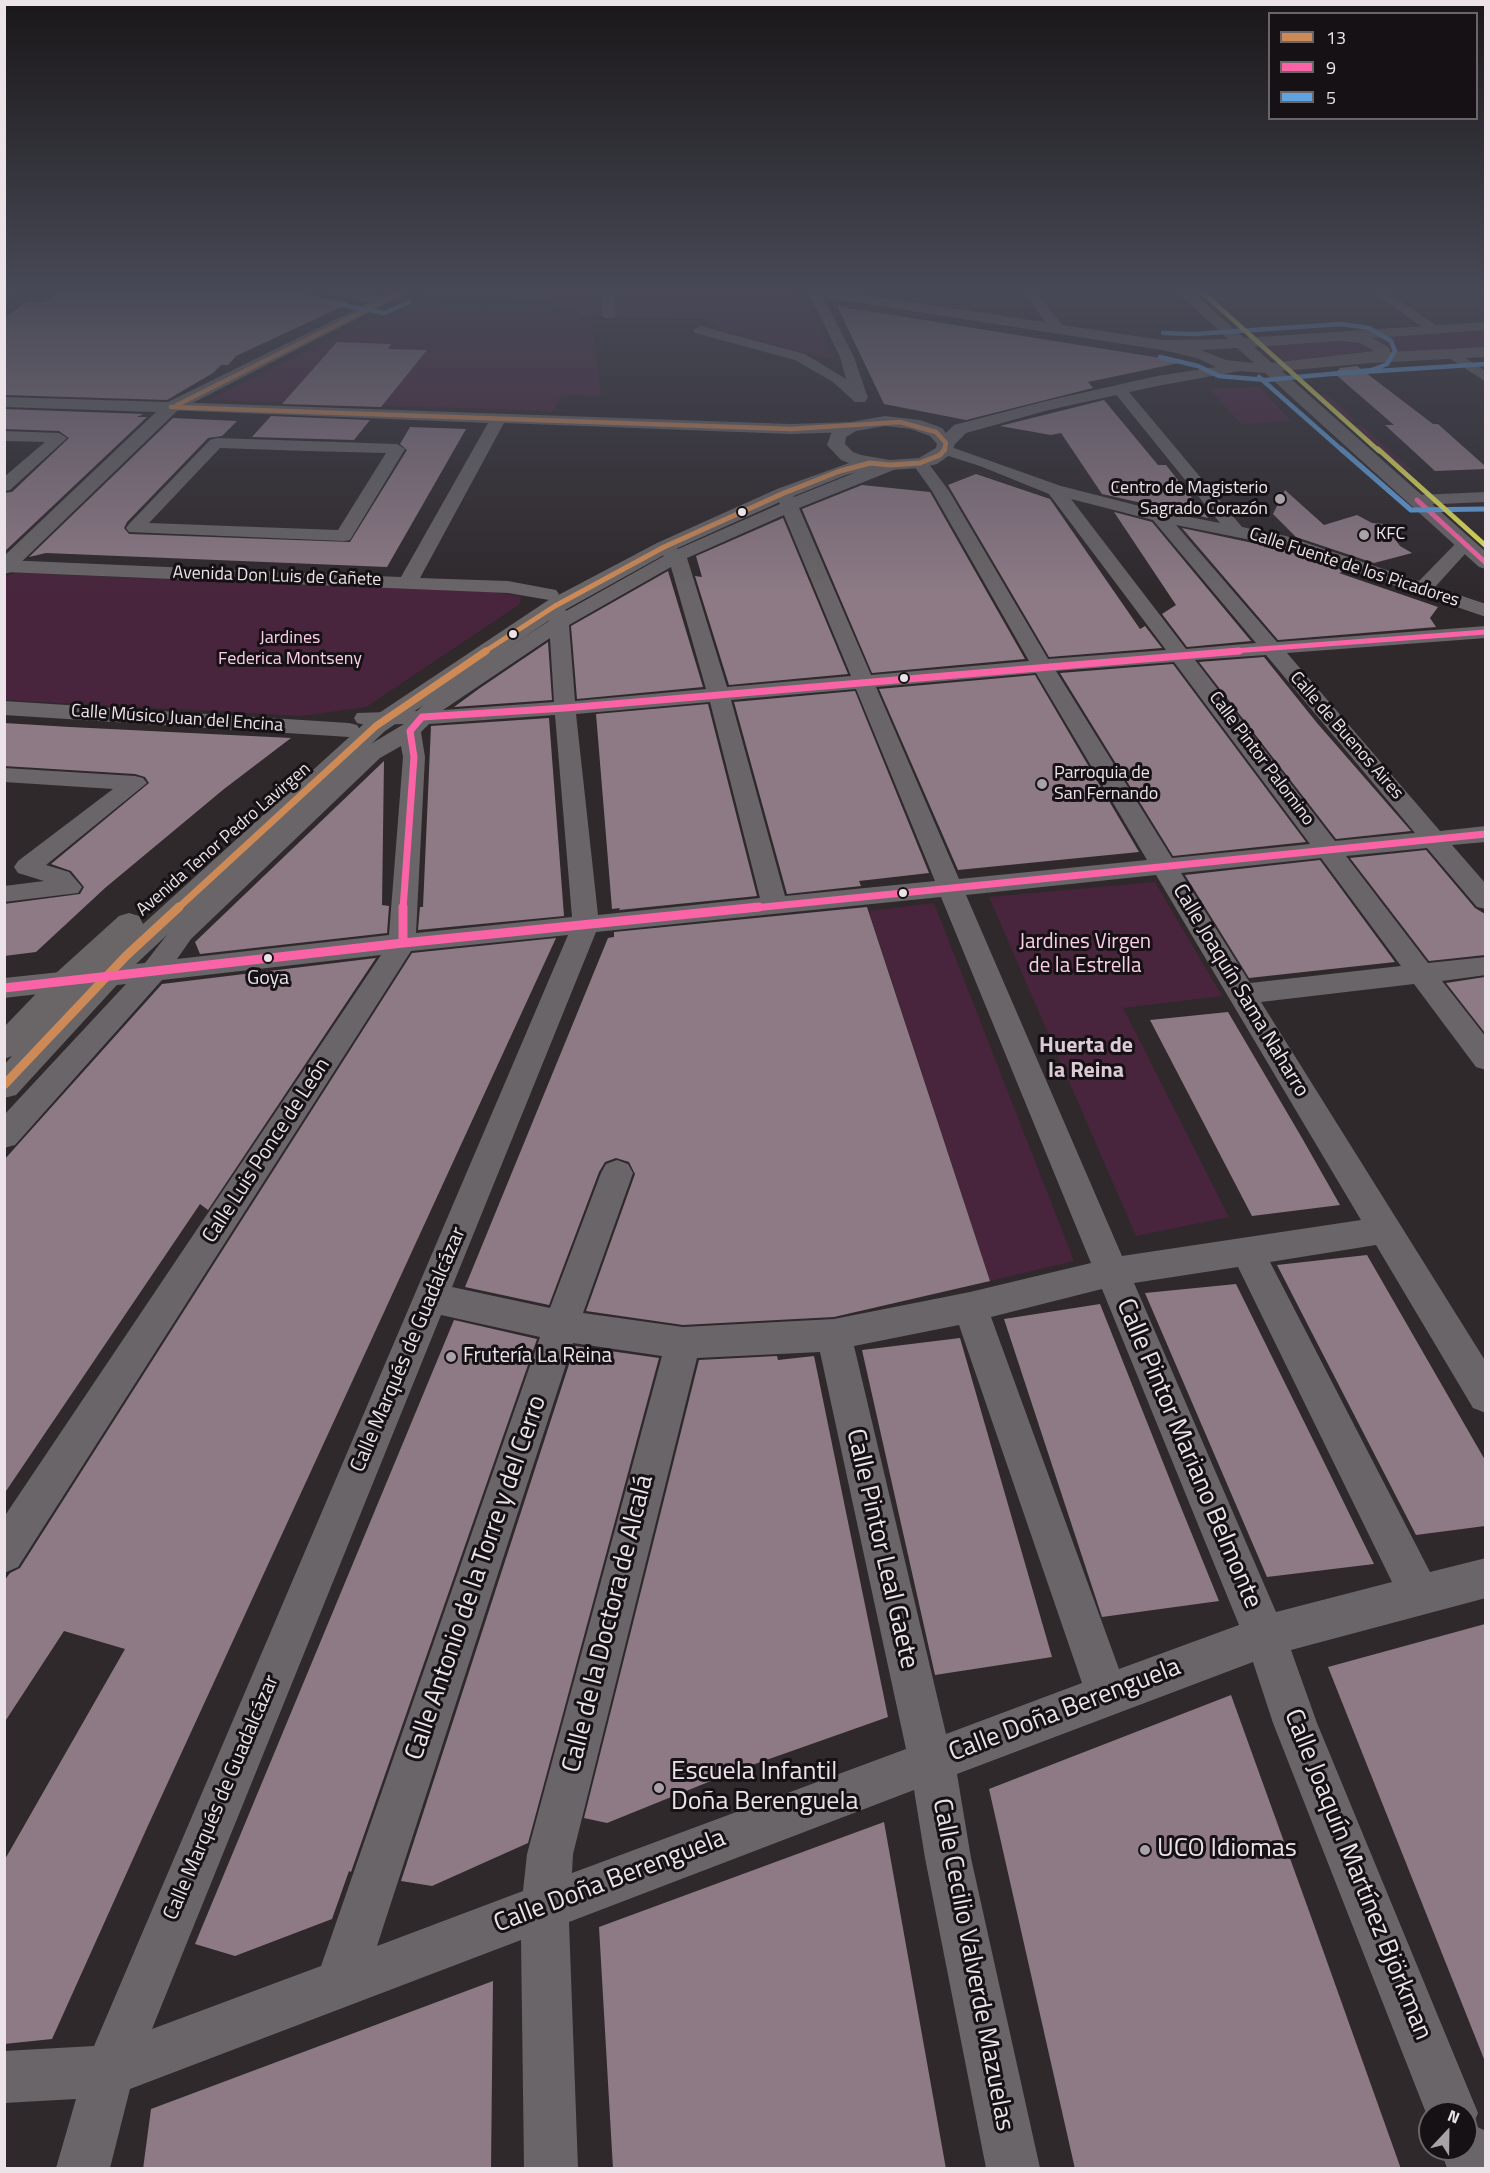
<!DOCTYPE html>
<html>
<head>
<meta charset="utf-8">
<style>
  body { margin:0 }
  #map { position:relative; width:1490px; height:2173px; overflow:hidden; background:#2f292c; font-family:"Titillium Web",sans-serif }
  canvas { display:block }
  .frame { position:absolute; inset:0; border:6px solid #ebe3e7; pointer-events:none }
  .legend { position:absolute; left:1268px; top:12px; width:210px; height:108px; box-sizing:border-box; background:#161114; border:2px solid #6b6568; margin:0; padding:8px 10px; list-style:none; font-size:18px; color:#ebe3e7 }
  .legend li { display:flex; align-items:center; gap:12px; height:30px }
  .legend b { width:30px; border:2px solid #6b6568 }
  .north { position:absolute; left:1418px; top:2101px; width:60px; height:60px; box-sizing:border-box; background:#161114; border:2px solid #6b6568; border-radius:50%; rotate:22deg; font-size:16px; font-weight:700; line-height:24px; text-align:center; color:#ebe3e7 }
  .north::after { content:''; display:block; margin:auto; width:21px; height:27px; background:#a9a2a6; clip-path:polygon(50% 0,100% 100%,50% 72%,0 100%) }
</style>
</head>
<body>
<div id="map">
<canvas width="1490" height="2173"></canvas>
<div class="frame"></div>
<ul class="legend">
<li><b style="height:8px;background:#ce8a56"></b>13</li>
<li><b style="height:8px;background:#fa63a6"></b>9</li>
<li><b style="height:8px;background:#60a3e3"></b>5</li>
</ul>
<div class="north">N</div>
</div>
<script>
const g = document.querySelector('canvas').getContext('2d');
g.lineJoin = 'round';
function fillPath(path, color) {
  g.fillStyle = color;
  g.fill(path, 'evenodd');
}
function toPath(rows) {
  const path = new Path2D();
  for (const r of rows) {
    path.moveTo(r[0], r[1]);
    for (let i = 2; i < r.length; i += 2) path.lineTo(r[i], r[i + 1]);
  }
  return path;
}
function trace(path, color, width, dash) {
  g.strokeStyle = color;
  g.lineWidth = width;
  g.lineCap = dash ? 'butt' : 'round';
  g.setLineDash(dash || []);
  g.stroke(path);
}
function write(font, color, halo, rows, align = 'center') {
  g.font = font + ' "Titillium Web",sans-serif';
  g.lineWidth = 6;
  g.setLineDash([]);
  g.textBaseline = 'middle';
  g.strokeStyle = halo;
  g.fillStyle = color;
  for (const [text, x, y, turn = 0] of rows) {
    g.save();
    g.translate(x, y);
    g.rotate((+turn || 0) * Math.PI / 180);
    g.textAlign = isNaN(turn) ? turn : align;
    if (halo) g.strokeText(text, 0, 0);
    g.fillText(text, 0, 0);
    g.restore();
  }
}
const green = toPath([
  [416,291,783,291,811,297,813,302,808,303,830,353,836,353,833,357,819,357,714,328,714,323,705,319,583,316,550,303,516,302,516,297,452,298,410,294],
  [395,306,496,310,543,306,593,324,601,396,562,395,553,411,209,400],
  [1485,329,1485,348,1398,353,1371,336],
  [1342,341,1364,345,1371,351,1370,353,1286,362,1271,359,1259,349,1268,345],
  [1259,387,1291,421,1241,424,1209,389],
  [1326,394,1356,421,1344,421,1314,395],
  [1361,425,1412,470,1400,470,1350,426],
  [15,573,493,592,521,596,520,604,366,707,302,716,5,700,4,577],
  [1155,882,1222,996,1123,1008,1229,1217,1136,1236,989,897],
  [934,903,1074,1261,990,1281,869,911]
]);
const building = toPath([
  [61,291,287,291,350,303,236,356,228,365,221,365,213,373,167,400,4,395,4,318,27,302,45,302],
  [837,306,1179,361,1179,363,1088,382,1093,388,966,420,884,404],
  [337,342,391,344,388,349,427,350,381,407,282,404],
  [1357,366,1433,424,1438,424,1485,466,1485,469,1435,471,1385,425,1394,425,1335,374,1340,368],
  [1104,400,1158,465,1166,465,1208,518,1102,494,1061,433,1051,435,1000,426],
  [4,409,143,414,137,417,147,417,4,552,4,493,12,492,69,438,59,431,4,429],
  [271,416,370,420,354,440,252,437],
  [173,418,237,421,222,436,208,438,127,522,124,528,129,534,350,542,407,450,400,444,410,427,466,429,387,567,46,553,29,557],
  [976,474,1050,499,1140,629,1145,626,1162,648,1049,657,948,485],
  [862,485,930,492,1025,659,872,673,802,509],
  [1285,490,1324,525,1357,515,1372,523,1384,524,1400,546,1412,553,1374,563,1296,537,1273,514],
  [1114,512,1152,522,1251,641,1187,647,1162,614,1176,605],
  [783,518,848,674,729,685,695,576,702,577,696,556],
  [1182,528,1281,549,1345,571,1339,573,1438,607,1430,618,1436,627,1278,640],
  [668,571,703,687,577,699,571,626],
  [548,642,552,700,454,707,480,688],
  [1264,657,1317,723,1411,831,1336,839,1199,662],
  [1173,664,1306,842,1173,856,1060,673],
  [1035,675,1139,852,958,870,879,689],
  [855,691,929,873,859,881,861,886,787,894,734,702],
  [708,704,757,896,619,910,620,908,612,909,596,714],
  [549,718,564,916,418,930,420,907,423,907,431,726],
  [4,723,70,727,291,738,224,789,105,888,36,952,4,956,4,904,80,894,84,887,71,871,51,864,149,783,145,777,135,774,4,766],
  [384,761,382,905,389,906,387,933,200,954,195,942],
  [1426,850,1475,908,1485,914,1485,955,1429,961,1350,858],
  [1320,860,1395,962,1249,978,1185,875],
  [867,907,990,1281,834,1317,683,1325,586,1311,635,1174,629,1162,616,1158,605,1162,599,1172,549,1305,465,1287,608,938,614,937,614,932],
  [556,938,146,1830,52,2039,4,2044,4,1861,125,1649,64,1631,4,1723,4,1581,10,1573,20,1568,412,953],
  [376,958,208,1210,200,1204,4,1494,4,1160,162,984],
  [1485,977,1485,1033,1446,983],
  [1228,1012,1302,1138,1340,1205,1252,1216,1150,1020],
  [1367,1255,1485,1460,1485,1526,1416,1535,1277,1265],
  [1236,1284,1322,1458,1374,1564,1267,1577,1145,1293],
  [1100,1304,1178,1500,1219,1601,1102,1617,1004,1319],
  [454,1320,537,1339,351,1872,349,1871,332,1919,235,1956,195,1944],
  [960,1338,1052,1657,935,1675,862,1350],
  [575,1346,659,1358,528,1843,432,1886,401,1881],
  [777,1356,778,1360,814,1356,888,1717,738,1770,607,1823,584,1818,699,1360],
  [1485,1624,1485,2058,1484,2059,1328,1667],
  [1231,1695,1309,1911,1401,2169,1075,2169,989,1789],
  [884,1822,946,2169,613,2169,599,1927],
  [493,1981,491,2169,143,2169,151,2109]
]);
const minor = toPath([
  [4,291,18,291,4,300,4,291],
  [327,291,354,291,389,298,390,301,384,305,333,295,327,291],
  [602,291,614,291,616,315,614,318,604,318,602,315,602,291],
  [808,291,820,291,854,357,868,398,865,402,855,402,833,382,795,360,695,333,693,330,700,326,805,354,846,379,840,357,808,291],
  [1022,291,1035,291,1064,327,1066,330,1064,333,1054,333,1022,291],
  [1370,291,1385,291,1442,329,1435,333,1430,332,1370,291],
  [1451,349,1486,371,1486,382,1446,356,1444,353,1451,349],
  [1119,385,1124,386,1242,527,1286,536,1419,581,1459,540,1465,539,1471,540,1474,544,1435,587,1486,604,1486,617,1276,545,1176,525,1277,642,1486,626,1486,638,1287,653,1440,831,1486,826,1486,842,1452,845,1486,884,1486,909,1477,907,1427,848,1346,856,1428,963,1486,957,1486,975,1442,981,1486,1037,1486,1070,1476,1067,1414,984,1261,1002,1486,1362,1486,1413,1473,1408,1376,1245,1270,1262,1430,1572,1486,1558,1486,1598,1291,1650,1317,1723,1478,2113,1473,2125,1486,2131,1486,2168,1447,2168,1440,2149,1466,2149,1466,2113,1430,2113,1430,2123,1273,1723,1253,1662,957,1774,971,1858,1040,2168,986,2168,925,1858,914,1790,569,1922,578,2168,524,2168,521,1940,130,2089,110,2168,56,2168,76,2099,4,2103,4,2051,94,2046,568,935,411,951,18,1567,4,1573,4,1517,381,955,162,980,15,1145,4,1148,4,1115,126,984,4,998,4,978,145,963,173,927,364,748,404,724,365,725,357,723,354,718,357,713,417,711,430,698,549,621,545,606,548,602,562,602,566,611,664,556,655,547,658,543,670,543,678,549,780,504,775,493,778,489,790,489,794,497,884,461,890,460,898,465,896,469,799,508,871,675,1029,661,932,491,912,463,920,458,926,460,949,491,1048,659,1166,650,1049,494,980,466,939,453,937,450,939,447,951,447,1061,486,1159,511,1220,523,1114,392,1112,389,1119,385],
  [1071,499,1153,520,1256,643,1186,649,1071,499],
  [784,515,851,676,727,687,687,558,784,515],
  [671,567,706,689,575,701,569,625,671,567],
  [550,638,554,702,443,710,446,708,550,638],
  [1266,655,1415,833,1335,841,1195,660,1266,655],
  [1174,662,1310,844,1172,858,1056,671,1174,662],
  [1036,673,1147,860,959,879,876,687,1036,673],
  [856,689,935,881,785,896,731,700,856,689],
  [710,702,760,898,598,915,576,714,710,702],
  [555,715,572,917,416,933,425,757,421,732,429,724,555,715],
  [401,746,403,757,389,935,177,959,191,939,380,758,401,746],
  [1321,858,1401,966,1250,983,1181,873,1321,858],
  [1156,875,1361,1220,1122,1256,966,895,1156,875],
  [941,897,1091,1263,970,1292,834,1319,683,1327,583,1313,633,1173,628,1164,617,1160,606,1164,601,1173,550,1308,452,1287,596,932,941,897],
  [1238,1267,1392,1582,1276,1612,1134,1283,1238,1267],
  [1102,1289,1239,1625,1119,1669,991,1317,1102,1289],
  [441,1315,540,1337,321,1966,152,2029,441,1315],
  [959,1325,1082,1683,946,1734,854,1346,959,1325],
  [573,1343,662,1356,527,1854,523,1891,377,1946,573,1343],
  [820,1352,906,1749,572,1873,573,1854,697,1358,820,1352],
  [171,402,791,424,851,422,859,427,851,432,791,434,504,423,420,578,508,581,556,590,559,594,556,598,549,600,508,593,4,572,4,560,401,577,488,423,166,410,163,407,171,402],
  [4,431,59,433,67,438,10,490,4,491,4,477,45,442,4,441,4,431],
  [216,438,397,444,405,449,350,540,344,541,129,532,126,528,129,524,210,440,216,438],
  [220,448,307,451,386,453,338,530,149,523,220,448],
  [1486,492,1486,502,1417,505,1411,504,1408,500,1411,496,1417,495,1486,492],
  [4,701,349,723,357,725,360,730,357,735,349,737,4,715,4,701],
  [4,768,135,776,143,778,147,783,46,865,69,872,82,887,78,893,4,902,4,886,44,881,18,873,14,867,18,861,113,789,4,782,4,768]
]);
const major = toPath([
  [393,291,411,291,177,411,11,572,4,574,4,556,156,412,4,407,4,397,168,402,393,291],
  [802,291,838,291,1162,340,1228,339,1176,291,1192,291,1244,338,1486,322,1486,330,1373,338,1388,347,1391,350,1389,352,1486,347,1486,357,1370,363,1282,371,1486,552,1486,569,1479,567,1265,373,1240,371,1157,386,1049,410,966,433,955,444,951,454,937,464,920,468,890,470,873,468,846,475,791,497,671,551,563,611,385,731,137,963,16,1095,4,1098,4,1065,12,1056,4,1059,4,1027,56,973,119,916,129,913,139,916,143,924,367,721,547,601,657,543,777,489,849,463,841,460,827,445,832,431,845,423,885,416,920,420,942,428,946,433,954,425,1046,401,1157,376,1216,367,1197,358,1162,350,809,295,802,291],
  [1341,341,1360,343,1374,351,1272,363,1254,347,1341,341],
  [1237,348,1254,363,1226,360,1201,350,1237,348],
  [885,426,911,429,930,436,937,444,936,448,919,458,890,460,861,455,853,452,845,444,846,437,856,431,885,426]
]);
const bus1Far3 = toPath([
  [177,405,404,291],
  [171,407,791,429,900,422,936,432,946,443,944,451]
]);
const bus1Far2 = toPath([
  [484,652,555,606,664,547,784,493,840,471,870,463,890,465,920,463,940,455,945,449]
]);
const bus1Far1 = toPath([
  [177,909,376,726,486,651]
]);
const bus1 = toPath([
  [4,1085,126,956,179,907]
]);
const bus2Far2 = toPath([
  [1417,500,1486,563],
  [1220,652,1486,632]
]);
const bus2Far1 = toPath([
  [403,909,414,757,410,731,422,717,565,708,1239,651],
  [744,909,1486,834]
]);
const bus2 = toPath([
  [403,943,403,907],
  [4,988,403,943,759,907]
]);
const bus3Far1 = toPath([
  [331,303,384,313,409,302],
  [1160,357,1198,366,1219,376,1266,380,1372,370,1387,364,1395,351,1391,341,1369,328,1341,324,1195,334,1163,333],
  [1331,374,1486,364],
  [1259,377,1343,451]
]);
const bus3 = toPath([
  [1341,449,1411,510,1486,509]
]);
const bus4Far1 = toPath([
  [1201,291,1379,451]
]);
const bus4 = toPath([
  [1378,449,1486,546]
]);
const markers = [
  [1280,499,6,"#a9a2a6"],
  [742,512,5,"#ebe3e7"],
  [1364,535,6,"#a9a2a6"],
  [513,634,5,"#ebe3e7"],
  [904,678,5,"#ebe3e7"],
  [1042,784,6,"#a9a2a6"],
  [903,893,5,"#ebe3e7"],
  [268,958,5,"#ebe3e7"],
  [451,1357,6,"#a9a2a6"],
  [659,1788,6,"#a9a2a6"],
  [1145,1850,6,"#a9a2a6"]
];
const farPoinames = [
  ["Centro de Magisterio",1268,489,"right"],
  ["Sagrado Corazón",1268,510,"right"],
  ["KFC",1376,535],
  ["Parroquia de",1054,774],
  ["San Fernando",1054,795]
];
const farStreetnames = [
  ["Calle Fuente de los Picadores",1354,568,18],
  ["Avenida Don Luis de Cañete",277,577,2],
  ["Calle Músico Juan del Encina",177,719,4],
  ["Calle de Buenos Aires",1346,736,49],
  ["Calle Pintor Palomino",1261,759,53],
  ["Avenida Tenor Pedro Lavirgen",224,840,-41]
];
const farParknames = [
  ["Jardines",290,639],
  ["Federica Montseny",290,660]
];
const busNames = [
  ["Goya",268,979]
];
const parkNames = [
  ["Jardines Virgen",1085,943],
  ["de la Estrella",1085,967]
];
const streetNames = [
  ["Calle Joaquín Sama Naharro",1240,991,59],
  ["Calle Luis Ponce de León",267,1151,-57],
  ["Calle Marqués de Guadalcázar",409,1350,-67],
  ["Calle Marqués de Guadalcázar",222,1798,-67]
];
const poiNames = [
  ["Frutería La Reina",463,1357]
];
const neighbourhoodNames = [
  ["Huerta de",1086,1047],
  ["la Reina",1086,1072]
];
const nearStreetnames = [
  ["Calle Pintor Mariano Belmonte",1188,1454,67],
  ["Calle Pintor Leal Gaete",881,1549,77],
  ["Calle Antonio de la Torre y del Cerro",477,1578,-71],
  ["Calle de la Doctora de Alcalá",609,1624,-76],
  ["Calle Doña Berenguela",1065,1711,-21],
  ["Calle Joaquín Martínez Björkman",1357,1875,68],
  ["Calle Doña Berenguela",610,1882,-21],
  ["Calle Cecilio Valverde Mazuelas",972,1965,79]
];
const nearPoinames = [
  ["Escuela Infantil",671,1773],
  ["Doña Berenguela",671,1803],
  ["UCO Idiomas",1157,1850]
];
fillPath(green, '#48253c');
fillPath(building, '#8d7a85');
fillPath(minor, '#696568');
fillPath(major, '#6a6668');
trace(bus1Far3, '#ce8a56', 4.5);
trace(bus1Far2, '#ce8a56', 5);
trace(bus1Far1, '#ce8a56', 7);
trace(bus1, '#ce8a56', 9);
trace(bus2Far2, '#fa63a6', 5);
trace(bus2Far1, '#fa63a6', 7);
trace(bus2, '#fa63a6', 9);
trace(bus3Far1, '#60a3e3', 4.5);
trace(bus3, '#60a3e3', 5);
trace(bus4Far1, '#e9e85a', 4.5);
trace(bus4, '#e9e85a', 5);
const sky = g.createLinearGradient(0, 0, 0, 595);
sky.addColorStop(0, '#1a1718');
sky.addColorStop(0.49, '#474956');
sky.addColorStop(1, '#47495600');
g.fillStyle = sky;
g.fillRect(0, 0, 1490, 595);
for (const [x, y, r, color] of markers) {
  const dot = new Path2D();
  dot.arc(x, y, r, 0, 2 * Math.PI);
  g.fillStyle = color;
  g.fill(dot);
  trace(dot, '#161114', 2);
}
write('18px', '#ebe3e7', '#161114', farPoinames, 'left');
write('18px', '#ebe3e7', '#161114', farStreetnames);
write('18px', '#facee7', '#161114', farParknames);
write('20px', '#ebe3e7', '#161114', busNames);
write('21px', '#facee7', '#161114', parkNames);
write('21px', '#ebe3e7', '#161114', streetNames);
write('21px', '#ebe3e7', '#161114', poiNames, 'left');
write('bold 22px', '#dccbd5', '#161114', neighbourhoodNames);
write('26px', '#ebe3e7', '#161114', nearStreetnames);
write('26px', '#ebe3e7', '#161114', nearPoinames, 'left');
</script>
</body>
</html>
